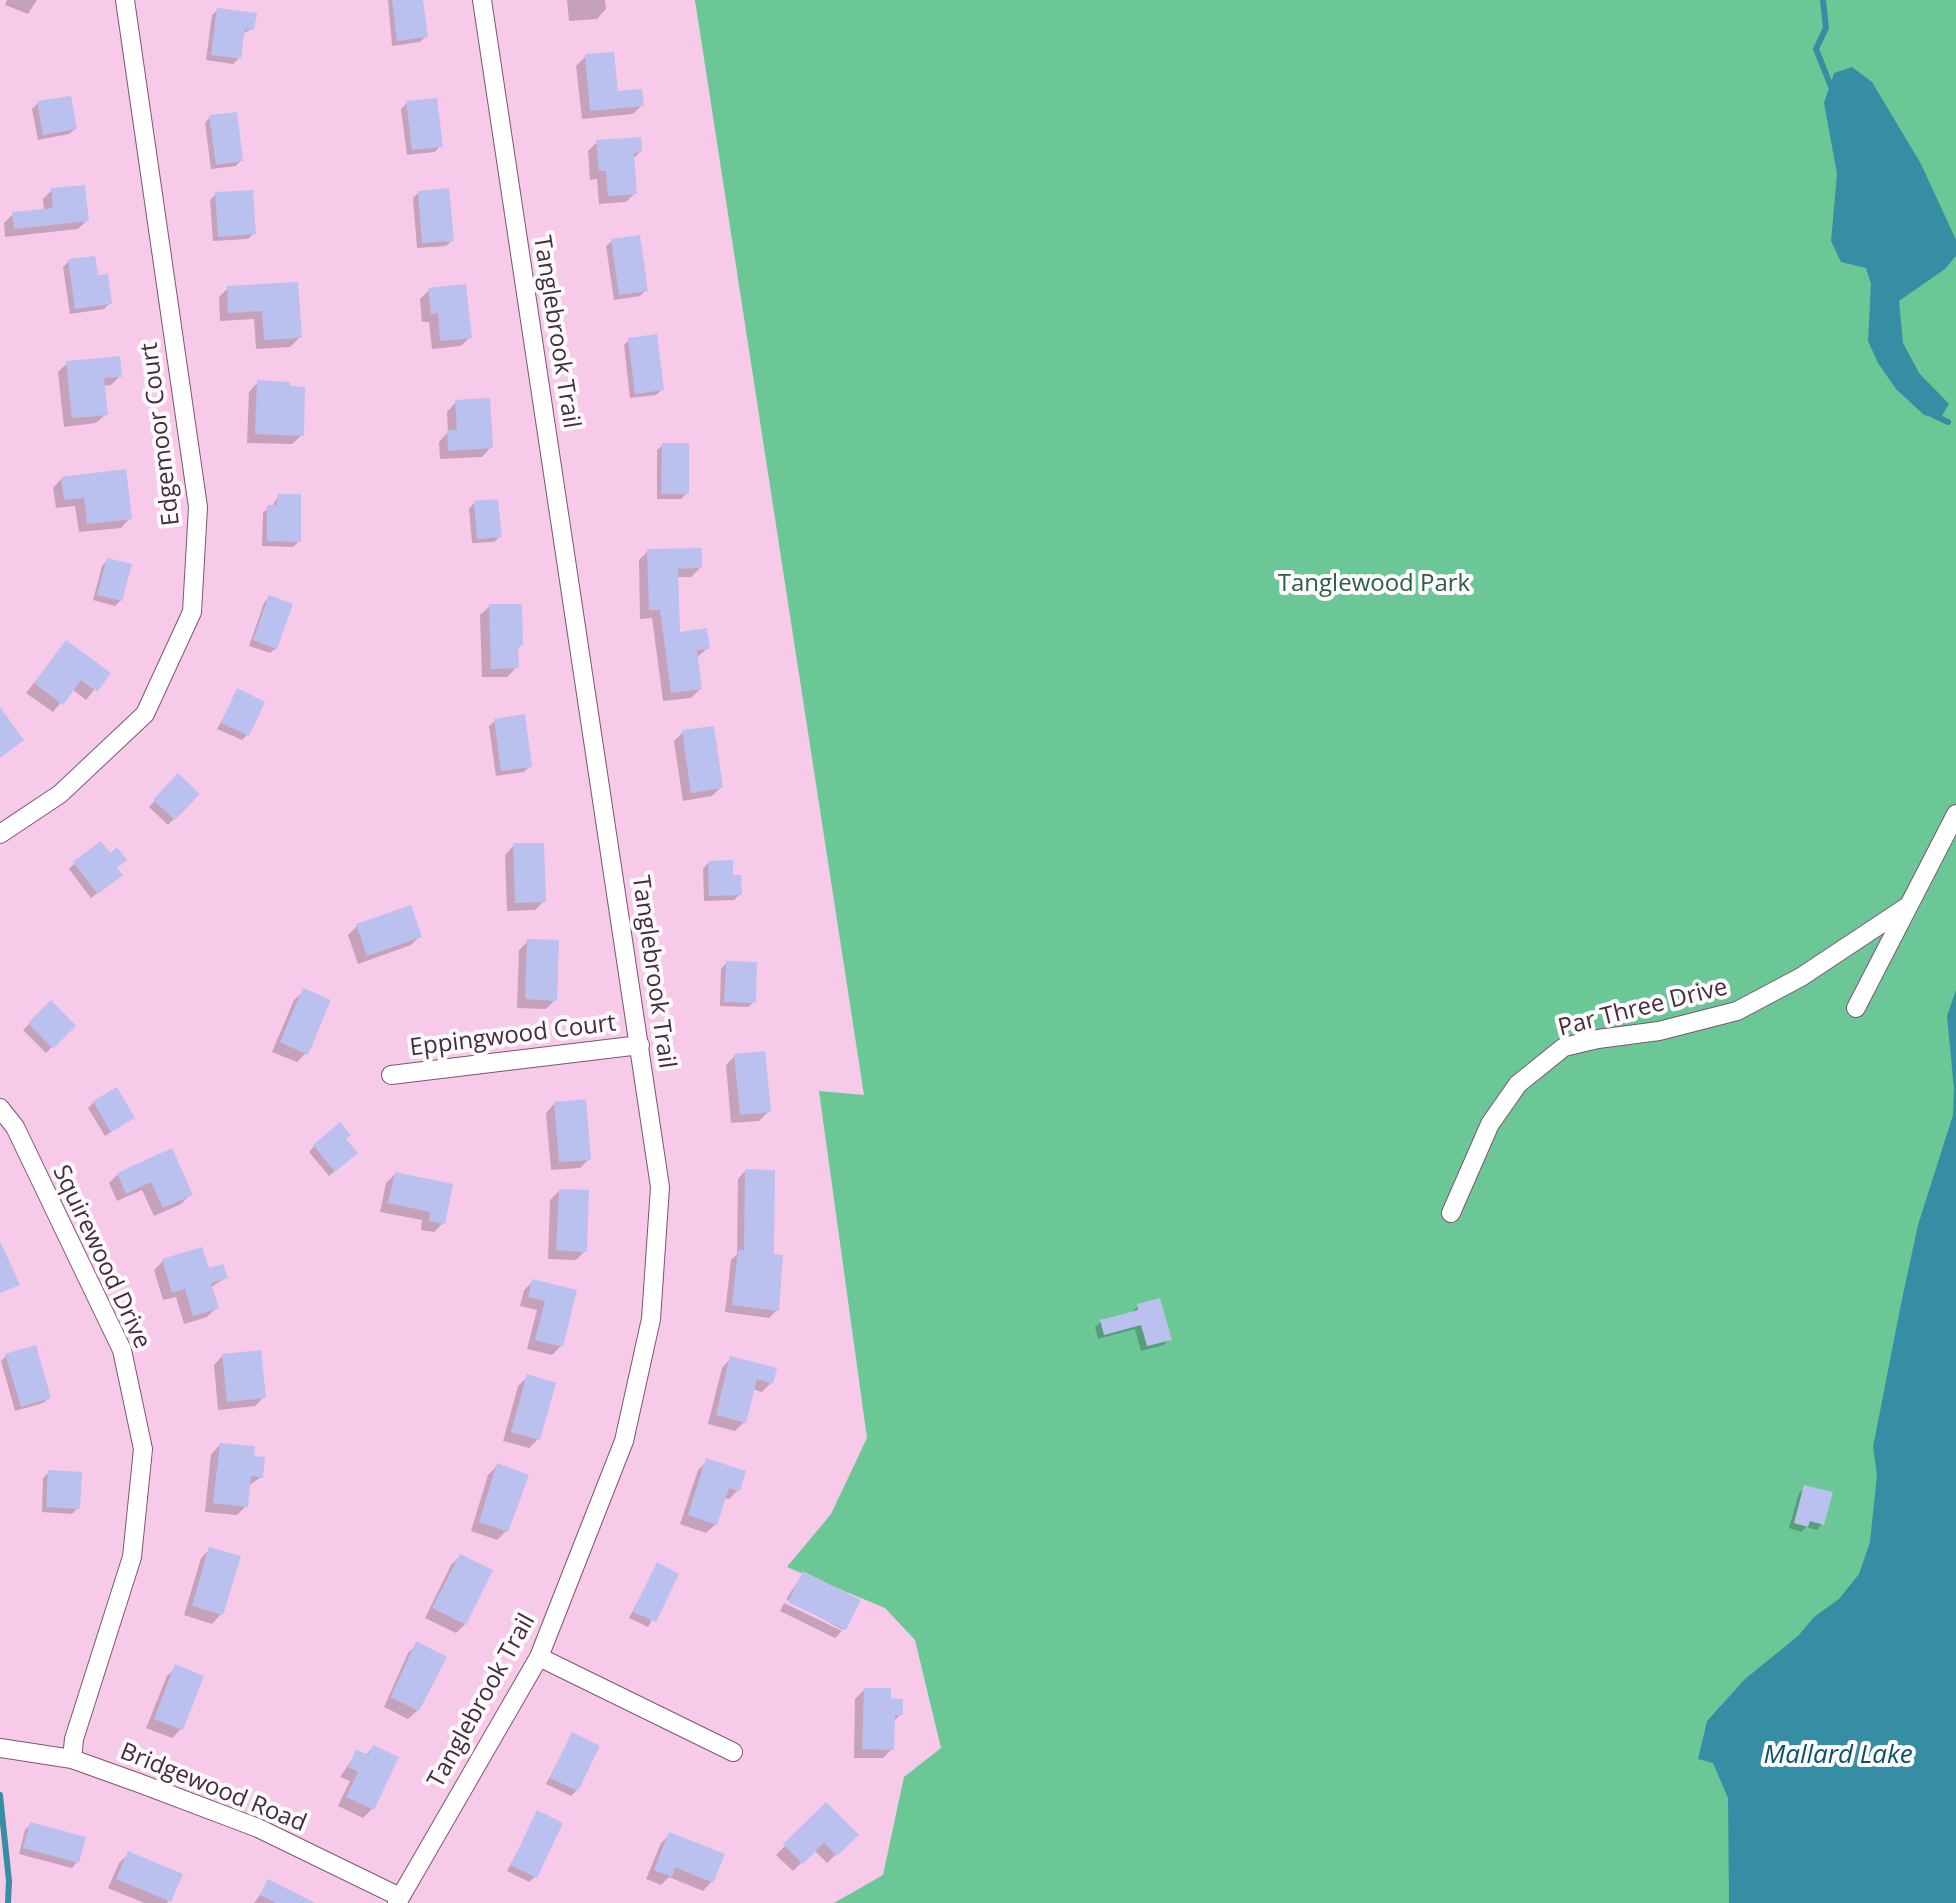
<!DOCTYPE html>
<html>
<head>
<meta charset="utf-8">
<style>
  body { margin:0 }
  canvas { display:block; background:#f7cae9 }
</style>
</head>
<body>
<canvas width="1956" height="1903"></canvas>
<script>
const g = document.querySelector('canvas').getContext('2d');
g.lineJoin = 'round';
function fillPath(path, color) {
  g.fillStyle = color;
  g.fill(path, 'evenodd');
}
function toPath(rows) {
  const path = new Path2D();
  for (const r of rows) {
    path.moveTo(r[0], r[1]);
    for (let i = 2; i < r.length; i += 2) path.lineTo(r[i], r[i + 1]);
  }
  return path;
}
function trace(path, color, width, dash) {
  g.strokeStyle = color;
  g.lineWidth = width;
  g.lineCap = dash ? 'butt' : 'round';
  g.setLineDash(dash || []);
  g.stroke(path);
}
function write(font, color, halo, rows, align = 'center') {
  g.font = font + ' "Open Sans",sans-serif';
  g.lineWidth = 8;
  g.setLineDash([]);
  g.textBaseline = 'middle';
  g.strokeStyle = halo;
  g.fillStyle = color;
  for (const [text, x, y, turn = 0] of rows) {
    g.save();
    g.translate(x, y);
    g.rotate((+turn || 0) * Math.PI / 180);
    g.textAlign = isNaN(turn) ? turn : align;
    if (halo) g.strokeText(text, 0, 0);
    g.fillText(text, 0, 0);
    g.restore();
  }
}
const green = toPath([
  [695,0,1956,0,1956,1903,834,1903,883,1875,904,1777,941,1748,915,1640,885,1608,787,1567,831,1514,867,1438,819,1091,864,1095]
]);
const water = toPath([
  [1852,67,1872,82,1921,164,1956,240,1956,256,1945,269,1899,301,1903,343,1919,373,1949,404,1940,419,1924,415,1896,389,1878,363,1868,341,1871,284,1866,268,1841,262,1831,241,1837,174,1824,103,1834,73],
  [1956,990,1956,1903,1729,1903,1728,1798,1713,1763,1698,1759,1707,1721,1745,1679,1798,1636,1814,1617,1839,1599,1859,1574,1870,1542,1877,1475,1873,1447,1901,1304,1918,1225,1953,1115,1954,1089,1947,1016]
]);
const shadow = toPath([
  [7,0,37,0,28,14,5,5],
  [388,0,421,0,426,36,420,42,392,46],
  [567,0,605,0,606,9,597,19,569,21],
  [218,10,252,29,242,34,239,58,233,64,206,60,212,15],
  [586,56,616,94,642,105,633,114,582,119,576,66],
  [38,103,75,129,69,134,38,140,32,109],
  [407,103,440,146,435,152,407,155,401,109],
  [210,117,241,160,236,166,211,169,205,123],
  [597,142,640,152,632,160,635,193,626,202,599,204,597,179,590,180,588,151],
  [52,190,87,220,78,229,5,237,4,223,13,214,44,211,43,199],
  [418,193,452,240,446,246,417,248,413,198],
  [216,194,254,233,248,239,213,241,210,200],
  [612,241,646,290,640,296,614,300,606,246],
  [69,261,96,277,110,303,104,309,70,314,63,267],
  [296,284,300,337,290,347,256,349,254,319,220,321,219,297,228,288],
  [429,290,470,337,461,346,432,349,429,322,422,322,420,299],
  [629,340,662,389,656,395,630,398,624,345],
  [67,363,120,376,111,385,103,386,106,414,96,423,64,427,58,372],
  [258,382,302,435,292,444,247,443,249,392],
  [456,402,491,447,482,457,440,459,439,442,448,432,447,412],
  [663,445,687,493,681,499,657,499,657,450],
  [62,478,130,518,121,528,79,532,75,506,56,508,53,488],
  [278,496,299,541,293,547,262,546,263,512,272,507],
  [474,503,500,536,494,542,472,543,469,509],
  [648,551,700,568,691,577,676,577,678,634,708,648,696,658,700,689,691,698,663,701,652,618,640,619,639,560],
  [108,560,121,600,115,606,93,600,102,566],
  [269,597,276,648,270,653,249,646,264,603],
  [490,606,521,645,516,650,517,667,507,677,482,677,480,615],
  [66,642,108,673,86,700,72,689,53,712,26,693],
  [238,691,247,735,242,740,217,729],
  [495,721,530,766,524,772,496,776,489,726],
  [683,732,721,787,712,796,683,801,674,741],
  [178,776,197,794,168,825,149,807],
  [514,845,544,901,535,910,507,911,505,855],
  [110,856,115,869,114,880,91,898,69,869,74,864],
  [708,863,731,877,740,894,734,900,704,901,703,869],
  [357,926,420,936,411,945,358,964,348,935],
  [528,941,555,1000,546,1009,517,1008,519,950],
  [726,963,754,1002,748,1007,720,1006,721,969],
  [304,991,306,1053,297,1062,272,1052,294,1000],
  [51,1003,73,1026,46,1053,23,1030],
  [735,1056,768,1112,759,1121,731,1123,726,1065],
  [94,1102,133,1118,105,1136,88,1108],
  [555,1103,589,1159,580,1168,551,1170,546,1113],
  [344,1139,350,1158,329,1176,309,1152,314,1146],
  [171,1151,190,1195,181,1204,154,1216,142,1190,117,1201,109,1183,118,1174],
  [745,1171,772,1256,777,1310,769,1318,725,1312,731,1260,737,1254,738,1179],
  [395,1174,443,1223,434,1232,421,1230,422,1220,380,1212,386,1183],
  [559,1191,585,1251,576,1260,548,1259,550,1200],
  [163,1261,225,1278,210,1288,216,1308,207,1317,184,1324,176,1297,163,1300,154,1270],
  [533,1281,574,1291,561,1346,552,1355,527,1349,537,1310,520,1306,524,1290],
  [1138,1306,1169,1339,1164,1345,1141,1351,1135,1329,1098,1339,1095,1327,1101,1322,1132,1312],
  [223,1355,264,1397,255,1406,218,1410,214,1365],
  [6,1356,49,1398,43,1403,15,1411,1,1361],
  [731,1358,771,1383,762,1392,752,1389,744,1422,735,1431,708,1424,722,1368],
  [528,1376,538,1439,529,1448,503,1441,518,1386],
  [220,1445,252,1457,261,1477,248,1486,246,1506,237,1515,205,1512,211,1454],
  [707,1461,738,1490,729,1499,724,1498,716,1524,706,1533,680,1524,698,1470],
  [497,1466,506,1531,497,1540,471,1531,488,1475],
  [49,1472,78,1508,72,1514,42,1512,43,1478],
  [1805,1488,1822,1524,1817,1530,1806,1527,1801,1532,1789,1528,1799,1493],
  [210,1549,221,1614,212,1624,184,1615,201,1558],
  [460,1556,465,1624,456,1633,425,1618,451,1565],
  [657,1565,677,1575,648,1627,629,1618],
  [803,1574,858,1600,843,1630,786,1599],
  [784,1603,842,1631,835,1638,780,1611],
  [417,1644,418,1710,408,1719,384,1707,408,1653],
  [176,1667,181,1729,172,1738,146,1728,167,1676],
  [864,1690,889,1700,901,1714,893,1722,892,1749,883,1758,854,1758,855,1699],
  [572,1735,577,1790,571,1796,546,1784],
  [373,1747,372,1809,363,1818,338,1806,350,1781,340,1777,357,1752,365,1756],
  [826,1805,856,1835,827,1863,814,1850,793,1871,776,1855],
  [538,1813,535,1877,529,1882,507,1871],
  [31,1824,77,1862,72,1868,19,1854,25,1830],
  [670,1834,712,1881,703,1891,669,1877,661,1885,646,1879,661,1843],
  [128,1854,169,1900,167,1903,144,1903,108,1888,119,1863],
  [269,1882,304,1903,254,1903]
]);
const stream = toPath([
  [1823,0,1826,28,1816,49,1832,89],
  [1933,415,1948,422],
  [0,1795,9,1881,8,1903]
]);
const building = toPath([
  [392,0,423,0,428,37,397,41],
  [217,8,257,13,254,30,245,29,241,59,211,55],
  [614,52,618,91,642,89,644,106,590,111,585,54],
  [71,96,77,129,43,135,37,101],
  [437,98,443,147,412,150,406,101],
  [237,112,243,161,216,165,209,115],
  [641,137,642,152,634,153,637,194,608,196,606,171,599,171,596,140],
  [85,185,89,221,14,229,12,212,53,208,51,188],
  [449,188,454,241,422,243,418,191],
  [253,190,256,234,218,237,215,192],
  [640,235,648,291,619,295,611,239],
  [95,256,98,275,108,274,112,304,75,309,68,259],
  [298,282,302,338,264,340,262,311,228,313,227,286],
  [466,284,472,338,440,341,438,313,431,314,428,288],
  [657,334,664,390,635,394,628,338],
  [120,356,122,377,104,378,108,415,72,418,66,361],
  [257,380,290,382,290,386,305,387,304,436,255,434],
  [490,398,493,448,448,451,447,430,457,430,455,400],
  [662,443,689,443,689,494,661,494],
  [126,469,132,519,87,524,84,498,64,500,61,477],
  [277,494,301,494,301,542,267,541,267,505,277,505],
  [498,499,502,537,477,539,474,501],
  [702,548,702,568,678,569,680,632,707,628,710,649,697,650,702,689,671,693,660,610,649,610,647,549],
  [107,558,132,564,122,601,97,595],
  [269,595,293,604,277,649,253,640],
  [489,604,522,604,523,645,518,646,519,668,491,669],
  [66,640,111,673,97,692,81,680,63,705,34,683],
  [237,688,265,702,249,736,221,723],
  [0,707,24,740,0,758],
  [525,714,532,767,501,771,494,719],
  [714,726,723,788,691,793,682,730],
  [178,773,200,794,175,820,153,800],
  [101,841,110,853,117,847,127,860,117,868,123,875,98,894,73,862],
  [513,843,544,843,546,902,515,903],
  [733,860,733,875,741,875,742,895,709,896,708,861],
  [411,905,422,937,367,956,356,924],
  [527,939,559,940,557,1001,525,999],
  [726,961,757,962,756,1003,724,1002],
  [303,988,331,1000,308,1055,280,1042],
  [51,1000,76,1026,53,1049,28,1023],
  [765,1051,771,1112,740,1115,734,1054],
  [117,1087,135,1118,111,1132,93,1101],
  [586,1099,591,1160,559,1162,554,1102],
  [340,1122,351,1135,346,1139,358,1153,335,1172,313,1145],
  [172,1148,193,1195,163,1208,151,1182,126,1194,117,1173],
  [745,1169,775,1170,774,1254,783,1255,779,1311,732,1305,738,1250,744,1250],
  [395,1172,453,1184,445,1224,429,1221,430,1212,388,1203],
  [559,1189,589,1190,587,1252,556,1250],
  [0,1241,20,1285,0,1293],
  [202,1247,209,1268,223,1264,228,1278,211,1283,219,1308,193,1316,185,1289,172,1293,162,1259],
  [532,1279,577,1290,563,1347,535,1340,545,1301,528,1297],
  [1160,1298,1172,1340,1147,1346,1141,1325,1104,1335,1100,1320,1138,1310,1137,1304],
  [36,1345,51,1398,21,1407,5,1354],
  [261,1350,266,1398,227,1402,222,1354],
  [730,1356,777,1368,773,1384,757,1379,746,1423,716,1415],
  [527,1374,556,1383,540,1440,511,1432],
  [220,1443,255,1446,254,1456,265,1457,263,1478,251,1476,248,1507,213,1503],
  [706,1458,746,1471,740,1491,729,1488,717,1525,688,1515],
  [497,1463,529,1475,508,1532,479,1522],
  [48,1470,82,1472,80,1509,46,1507],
  [1804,1485,1833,1492,1824,1525,1810,1521,1808,1527,1794,1523],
  [209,1547,241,1556,223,1615,192,1606],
  [460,1554,493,1570,466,1625,432,1608],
  [657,1562,679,1574,656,1622,633,1612],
  [803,1571,861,1600,846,1630,788,1602],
  [416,1641,447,1657,419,1711,391,1697],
  [175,1664,204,1676,183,1730,154,1719],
  [864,1688,891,1688,891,1698,903,1699,903,1715,895,1715,894,1750,862,1749],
  [572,1732,600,1746,578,1791,550,1778],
  [373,1745,399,1757,374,1810,346,1797,358,1772,348,1767,356,1749,368,1755],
  [826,1802,859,1835,837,1856,824,1843,803,1864,783,1844],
  [537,1810,563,1823,537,1878,511,1865],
  [30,1822,86,1837,79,1863,23,1848],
  [669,1832,725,1854,713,1883,675,1867,672,1877,654,1870],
  [128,1851,183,1874,171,1902,116,1879],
  [268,1879,315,1903,276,1903,260,1895]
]);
const minor = toPath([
  [0,834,60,794,145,714,192,612,198,507,125,0],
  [1856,1008,1956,814],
  [391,1075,640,1045],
  [0,1108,15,1127,122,1350,143,1449,132,1557,74,1739,72,1759],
  [1451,1213,1490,1124,1518,1084,1564,1047,1598,1039,1659,1031,1737,1011,1801,977,1908,906],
  [539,1657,733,1752],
  [0,1748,72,1759,139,1783,258,1828,400,1897],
  [397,1903,539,1657,624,1441,651,1319,660,1187,482,0]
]);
const streetNames = [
  ["Tanglebrook Trail",556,332,81],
  ["Edgemoor Court",161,434,-97],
  ["Tanglebrook Trail",653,972,82],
  ["Par Three Drive",1643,1008,-14],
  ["Eppingwood Court",513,1036,-7],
  ["Squirewood Drive",101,1257,65],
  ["Tanglebrook Trail",482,1701,-61],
  ["Bridgewood Road",213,1788,22]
];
const parkNames = [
  ["Tanglewood Park",1374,584]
];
const waterNames = [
  ["Mallard Lake",1838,1756]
];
fillPath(green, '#6bc795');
fillPath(water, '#368ea5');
fillPath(shadow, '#0003');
trace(stream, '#368ea5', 6);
fillPath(building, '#bac1ee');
trace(minor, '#7d5671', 20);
trace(minor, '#fff', 18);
write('24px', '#412f3c', '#fef9fc', streetNames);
write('24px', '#2c5f44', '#fef9fc', parkNames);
write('italic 26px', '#075465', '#fef9fc', waterNames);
</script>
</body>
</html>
